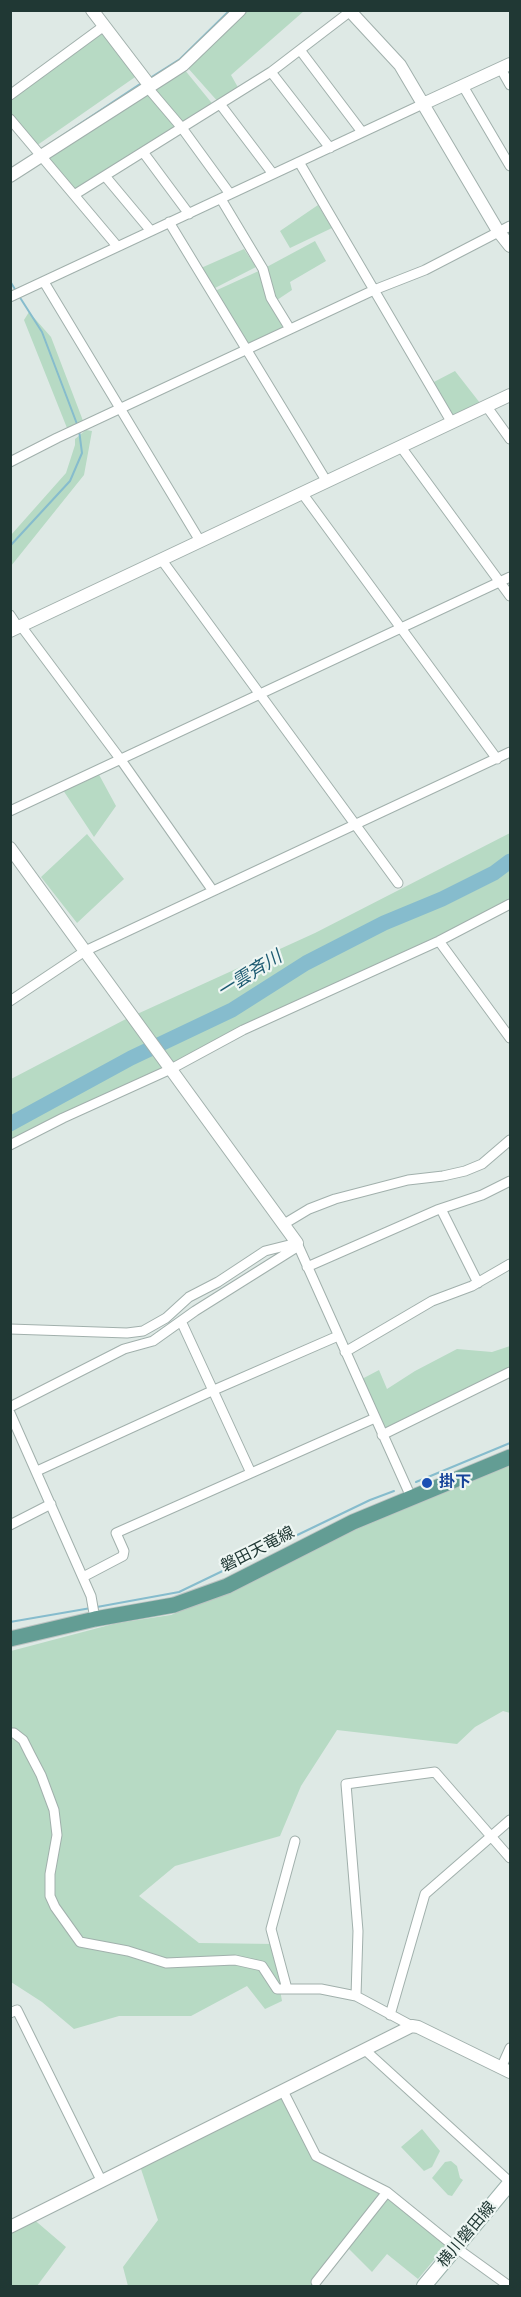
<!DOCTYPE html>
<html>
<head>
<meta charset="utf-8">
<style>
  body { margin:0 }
  #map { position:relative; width:521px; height:2297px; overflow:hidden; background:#dee9e5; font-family:Signika,sans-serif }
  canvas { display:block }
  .frame { position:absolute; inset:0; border:12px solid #203834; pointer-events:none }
</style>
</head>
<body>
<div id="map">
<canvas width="521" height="2297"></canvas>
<div class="frame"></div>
</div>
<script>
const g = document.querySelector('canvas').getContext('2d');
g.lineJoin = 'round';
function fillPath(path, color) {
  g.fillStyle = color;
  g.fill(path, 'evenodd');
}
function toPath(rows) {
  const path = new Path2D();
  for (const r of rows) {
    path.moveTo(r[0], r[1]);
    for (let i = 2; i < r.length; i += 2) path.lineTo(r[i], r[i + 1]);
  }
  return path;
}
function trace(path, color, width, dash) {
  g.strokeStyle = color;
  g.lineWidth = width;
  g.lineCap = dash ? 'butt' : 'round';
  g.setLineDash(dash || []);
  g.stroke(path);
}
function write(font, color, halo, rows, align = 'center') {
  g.font = font + ' Signika,"Noto Sans JP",sans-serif';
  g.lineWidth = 4.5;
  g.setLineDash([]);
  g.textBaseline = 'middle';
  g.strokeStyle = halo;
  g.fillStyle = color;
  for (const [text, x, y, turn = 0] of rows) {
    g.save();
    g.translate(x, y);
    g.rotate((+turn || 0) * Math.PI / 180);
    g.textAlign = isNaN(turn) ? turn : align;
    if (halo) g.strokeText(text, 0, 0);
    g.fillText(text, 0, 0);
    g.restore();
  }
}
const green = toPath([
  [246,11,304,11,231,75,240,91,220,104,187,67],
  [106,28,138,75,36,146,11,115,10,95],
  [184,69,215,107,74,195,45,155],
  [318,205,332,228,290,248,280,231],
  [315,241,326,261,290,282,292,290,274,302,290,329,249,349,215,291,263,269],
  [244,249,256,267,213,289,201,268],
  [29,312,51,337,85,426,69,433,24,320],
  [455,371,480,403,452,417,432,383],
  [86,430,92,431,84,475,11,566,11,535,66,473,75,445,75,439],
  [97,771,116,806,94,837,61,787],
  [510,833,510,901,11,1148,11,1079,124,1020,315,933],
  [87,834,124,879,77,923,41,877],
  [510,1346,510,1369,385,1428,362,1379,379,1370,387,1389,415,1371,457,1349,492,1352],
  [510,1464,510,1713,503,1711,475,1727,457,1744,337,1730,301,1786,280,1836,175,1866,139,1896,199,1943,275,1944,287,1989,280,1990,282,2001,265,2009,247,1986,191,2016,119,2016,74,2029,42,2002,11,1982,11,1651,117,1623,171,1615,243,1584,345,1534],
  [285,2095,307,2146,387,2192,354,2236,388,2199,448,2243,418,2279,387,2254,372,2272,345,2245,314,2286,128,2286,123,2267,158,2220,139,2163],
  [422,2129,440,2151,432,2167,424,2171,401,2147],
  [451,2161,457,2166,460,2178,463,2180,452,2196,448,2195,432,2178,445,2162],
  [31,2217,66,2247,37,2286,11,2286,11,2227]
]);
const stream = toPath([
  [150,78,180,59,230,10],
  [45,147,143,82],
  [10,281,16,291],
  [19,296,42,332,77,424],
  [10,546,70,481,82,453,79,430],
  [416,1482,510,1443],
  [97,1607,179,1592,370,1500,394,1491],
  [10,1622,91,1608]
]);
const river = toPath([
  [10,1124,131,1058,232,1010,306,963,384,923,442,899,494,873,510,861]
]);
const minor = toPath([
  [300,50,362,132],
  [501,69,510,85],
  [271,72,330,148],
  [463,86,510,166],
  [148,88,182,128,230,194],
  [10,95,104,26],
  [220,104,273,174],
  [10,119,117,246],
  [143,152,189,214],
  [299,162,452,423],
  [105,176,151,231],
  [74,195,271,72,352,10],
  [221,199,263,269,271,298,290,329],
  [169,222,327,482],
  [44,282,200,541],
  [10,297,423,104],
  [487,407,510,439],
  [401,447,510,596],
  [10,462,57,438,374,290,425,270,510,226],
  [302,493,497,759],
  [161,559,398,883],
  [10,615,18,627],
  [21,626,121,760,213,891],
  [10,811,510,577],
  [439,941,510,1038],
  [10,1001,85,951,510,752],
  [10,1145,63,1118,171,1069,243,1030,439,941,510,904],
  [441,1209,478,1283],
  [284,1224,309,1209,335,1199,408,1180,443,1176,465,1171,482,1164,510,1140],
  [307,1267,437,1210,482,1195,510,1181],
  [181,1321,251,1473],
  [10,1329,127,1333,143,1331,166,1318,189,1297,218,1282,265,1251,297,1243,411,1497],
  [345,1352,432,1301,472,1286,510,1264],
  [10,1407,124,1349,153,1341,195,1311,297,1247],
  [10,1413,91,1596,95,1619],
  [382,1435,510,1372],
  [37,1471,214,1390,338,1336],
  [10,1525,51,1504],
  [83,1577,123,1556,124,1551,116,1533,375,1418],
  [10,1733,14,1733,23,1740,30,1754,41,1775,54,1810,57,1835,50,1874,50,1896,55,1907,80,1942,128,1951,166,1963,235,1960,262,1966,277,1989,321,1989,356,1996,412,2026],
  [287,1989,271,1929,295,1841],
  [356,1996,358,1931,346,1784,435,1772,510,1858],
  [10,2013,17,2010,102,2182],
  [390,2015,425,1894,510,1820],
  [365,2050,510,2182],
  [501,2068,510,2048],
  [283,2091,316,2156,387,2192,455,2247,509,2286],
  [316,2282,387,2192]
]);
const tertiary = toPath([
  [92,10,150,86],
  [349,10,400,65,498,231,510,246],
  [423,104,510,64],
  [10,176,183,65,240,10],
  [10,631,510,395],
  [10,848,297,1243],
  [10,2227,412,2026,418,2027,510,2072]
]);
const secondary = toPath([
  [424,2286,510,2183]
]);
const primary = toPath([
  [10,1639,95,1619,174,1605,227,1586,353,1522,510,1457]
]);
const markers = [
  [427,1483,6,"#1a4fb4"]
];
const transitNames = [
  ["掛下",439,1483]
];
const streetNames = [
  ["磐田天竜線",258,1550,-27],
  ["横川磐田線",467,2235,-50]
];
const waterNames = [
  ["一雲斉川",250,975,-32]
];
fillPath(green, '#b7dac4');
trace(stream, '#86bccd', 2);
trace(river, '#86bccd', 15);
trace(minor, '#a1b0ac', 11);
trace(tertiary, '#a1b0ac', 14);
trace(secondary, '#9db4ae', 16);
trace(primary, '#bcc3c2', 17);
trace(minor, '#fff', 9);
trace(tertiary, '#fff', 12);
trace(secondary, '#fff', 14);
trace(primary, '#639d94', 15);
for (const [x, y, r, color] of markers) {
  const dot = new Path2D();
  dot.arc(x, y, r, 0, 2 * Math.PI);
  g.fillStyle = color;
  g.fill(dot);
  trace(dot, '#eef6f3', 2);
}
write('bold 16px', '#164399', '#eef6f3', transitNames, 'left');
write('16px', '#203834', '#eef6f3', streetNames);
write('italic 18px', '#1d5b71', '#eef6f3', waterNames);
</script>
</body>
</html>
